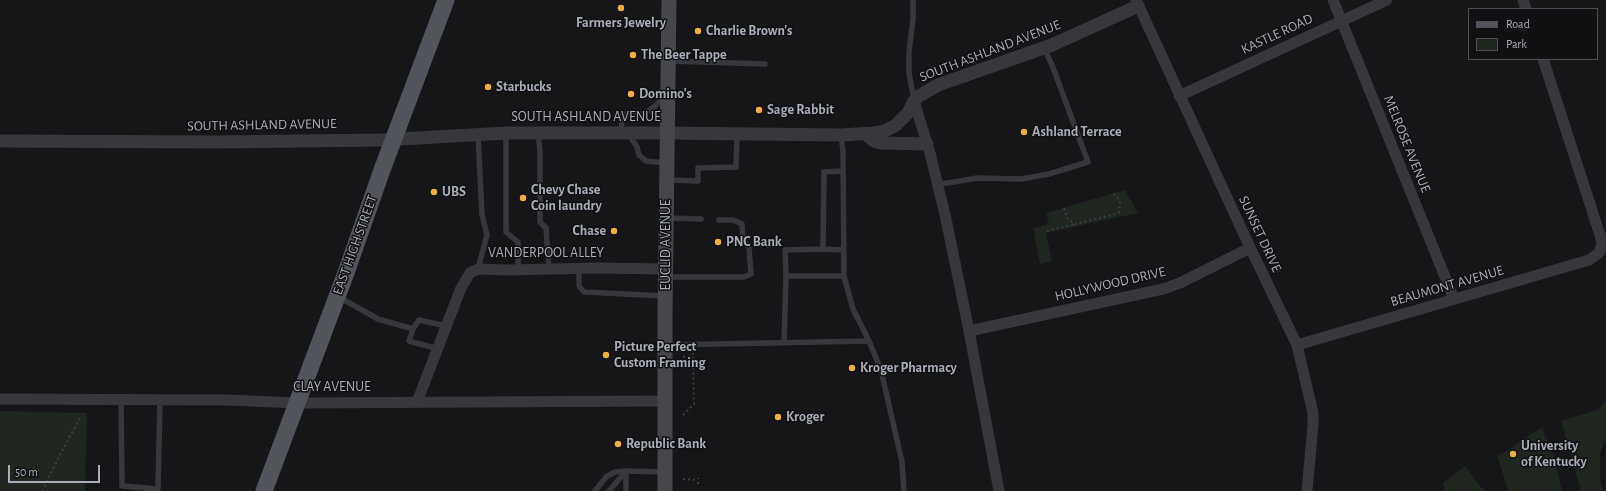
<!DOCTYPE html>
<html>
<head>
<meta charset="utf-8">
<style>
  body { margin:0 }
  #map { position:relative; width:1606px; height:491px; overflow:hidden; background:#161618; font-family:"Alegreya Sans",sans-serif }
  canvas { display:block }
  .legend { position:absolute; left:1468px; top:8px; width:130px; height:52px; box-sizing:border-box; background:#111113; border:1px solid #4d4f55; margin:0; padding:5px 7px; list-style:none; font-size:12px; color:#a8adb8 }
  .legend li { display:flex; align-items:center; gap:8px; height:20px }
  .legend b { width:20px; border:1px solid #4d4f55 }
  .scale { position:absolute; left:8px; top:465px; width:92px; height:18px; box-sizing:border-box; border:2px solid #a8adb8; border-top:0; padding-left:5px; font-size:12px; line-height:14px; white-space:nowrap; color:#a8adb8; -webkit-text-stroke:3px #111113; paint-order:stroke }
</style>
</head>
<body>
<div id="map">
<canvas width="1606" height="491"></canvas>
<ul class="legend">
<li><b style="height:5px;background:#53555c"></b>Road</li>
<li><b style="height:11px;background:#1e261f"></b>Park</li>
</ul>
<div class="scale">50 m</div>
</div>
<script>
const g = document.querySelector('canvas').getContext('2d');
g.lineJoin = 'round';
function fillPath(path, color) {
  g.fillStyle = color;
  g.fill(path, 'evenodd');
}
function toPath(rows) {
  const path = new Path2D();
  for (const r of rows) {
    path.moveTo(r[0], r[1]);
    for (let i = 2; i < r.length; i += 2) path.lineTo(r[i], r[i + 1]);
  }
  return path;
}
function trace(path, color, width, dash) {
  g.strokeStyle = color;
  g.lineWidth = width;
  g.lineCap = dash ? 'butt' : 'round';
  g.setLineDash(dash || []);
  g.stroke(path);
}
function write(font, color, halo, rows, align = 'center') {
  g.font = font + ' "Alegreya Sans",sans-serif';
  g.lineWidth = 3;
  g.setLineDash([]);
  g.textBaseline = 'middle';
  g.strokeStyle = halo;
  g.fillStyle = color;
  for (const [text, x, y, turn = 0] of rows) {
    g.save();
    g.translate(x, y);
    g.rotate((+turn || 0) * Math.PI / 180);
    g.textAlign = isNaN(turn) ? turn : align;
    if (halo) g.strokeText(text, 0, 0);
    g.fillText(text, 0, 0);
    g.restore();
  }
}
const green = toPath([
  [1125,190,1138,213,1046,233,1052,261,1040,264,1033,228,1049,224,1046,213],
  [1606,401,1606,437,1600,454,1600,479,1603,491,1581,491,1561,421,1597,410],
  [0,411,87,413,85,491,0,491],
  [1542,427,1554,457,1562,491,1508,491,1497,455,1505,452],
  [1465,466,1484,491,1445,491,1443,483]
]);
const path = toPath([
  [1064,208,1067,218,1075,224,1116,214,1119,212,1120,202,1117,196,1112,193],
  [1047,231,1075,224],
  [683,357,692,356],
  [683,415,694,404,693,353],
  [683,479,698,480],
  [698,484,698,478],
  [42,491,60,455,81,416]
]);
const service = toPath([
  [913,0,913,19,909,52,909,73,914,100],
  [670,61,765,64],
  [506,133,506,232,518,242,518,270],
  [538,133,540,151,540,222,546,228,549,269],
  [621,133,622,116,628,113,644,114,654,107,665,96],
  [628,133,637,147,639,155,646,161,666,163],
  [478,135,482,215,487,235,478,269],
  [841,135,843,151,844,276],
  [843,171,824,172,823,249,844,250],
  [668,180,698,181,698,168,736,167,737,134],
  [937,184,948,183,977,178,1021,179,1049,174,1088,162,1052,65,1044,48],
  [668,218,701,219],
  [579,269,579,286,584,292,665,296],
  [786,276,785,250,823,249],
  [666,277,744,277,751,274,749,248,743,239,742,224,733,220,719,220],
  [339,297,378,319,413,329,409,341,438,349],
  [413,329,419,320,446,326],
  [784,343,786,276,844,276,853,309,869,341],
  [665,345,869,341,881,370,902,462,904,491],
  [121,400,122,486,158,489,160,400],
  [595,491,606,477,615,472,626,471],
  [609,491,626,471],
  [626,491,626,471,665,472]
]);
const minor = toPath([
  [1136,0,1247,241,1297,345,1313,413,1313,425,1307,491],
  [1333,0,1454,299],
  [1523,0,1526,9],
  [1179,96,1387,0],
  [914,101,930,153,946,219,969,331,999,491],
  [969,331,1163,289,1180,283,1250,248],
  [1297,345,1589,260,1599,253,1602,243,1600,235,1543,59],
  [0,399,228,400,297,403,665,401],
  [417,402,461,288,470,273,478,269,508,270,598,268,666,269]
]);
const tertiary = toPath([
  [866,134,874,141,881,143,927,144],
  [0,141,217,142,383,140,506,133,666,133,841,135,874,133,885,131,896,125,908,113,914,101,919,96,938,85,1052,45,1138,6]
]);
const secondary = toPath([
  [665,491,665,315,669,0]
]);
const primary = toPath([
  [264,491,347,270,382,170,446,0]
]);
const markers = [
  [621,8,4,"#f2b134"],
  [698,31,4,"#f2b134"],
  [633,55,4,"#f2b134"],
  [488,87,4,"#f2b134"],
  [631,94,4,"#f2b134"],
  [759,110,4,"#f2b134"],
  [1024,132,4,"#f2b134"],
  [434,192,4,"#f2b134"],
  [523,198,4,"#f2b134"],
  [614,231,4,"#f2b134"],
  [718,242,4,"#f2b134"],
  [606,355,4,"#f2b134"],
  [852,368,4,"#f2b134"],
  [778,417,4,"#f2b134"],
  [618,444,4,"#f2b134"],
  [1513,454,4,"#f2b134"]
];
const poiNames = [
  ["Farmers Jewelry",621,23,"center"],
  ["Charlie Brown's",706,31],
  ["The Beer Tappe",641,55],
  ["Starbucks",496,87],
  ["Domino's",639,94],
  ["Sage Rabbit",767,110],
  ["Ashland Terrace",1032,132],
  ["Chevy Chase",531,190],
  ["Coin laundry",531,206],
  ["UBS",442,192],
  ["Chase",606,231,"right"],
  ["PNC Bank",726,242],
  ["Picture Perfect",614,347],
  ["Custom Framing",614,363],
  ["Kroger Pharmacy",860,368],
  ["Kroger",786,417],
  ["Republic Bank",626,444],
  ["University",1521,446],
  ["of Kentucky",1521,462]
];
const streetNames = [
  ["KASTLE ROAD",1277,34,-25],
  ["SOUTH ASHLAND AVENUE",990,51,-21],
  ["SOUTH ASHLAND AVENUE",586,117],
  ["SOUTH ASHLAND AVENUE",262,125,-1],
  ["MELROSE AVENUE",1407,144,68],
  ["SUNSET DRIVE",1260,234,65],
  ["EAST HIGH STREET",355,245,-70],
  ["EUCLID AVENUE",666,245,-90],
  ["VANDERPOOL ALLEY",546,253],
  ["HOLLYWOOD DRIVE",1110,284,-13],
  ["BEAUMONT AVENUE",1447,286,-16],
  ["CLAY AVENUE",332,387]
];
fillPath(green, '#1e261f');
trace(path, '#3d3f44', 2, [2, 3]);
trace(service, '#37383d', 5.5);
trace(minor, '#37383d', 11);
trace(tertiary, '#37383d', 13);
trace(secondary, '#45474d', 15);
trace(primary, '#53555c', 17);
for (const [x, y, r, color] of markers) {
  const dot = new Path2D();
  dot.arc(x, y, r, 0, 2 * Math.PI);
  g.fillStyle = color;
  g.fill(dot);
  trace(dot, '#111113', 1.5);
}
write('bold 14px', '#a8adb8', '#111113', poiNames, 'left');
write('14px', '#a8adb8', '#111113', streetNames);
</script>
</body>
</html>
